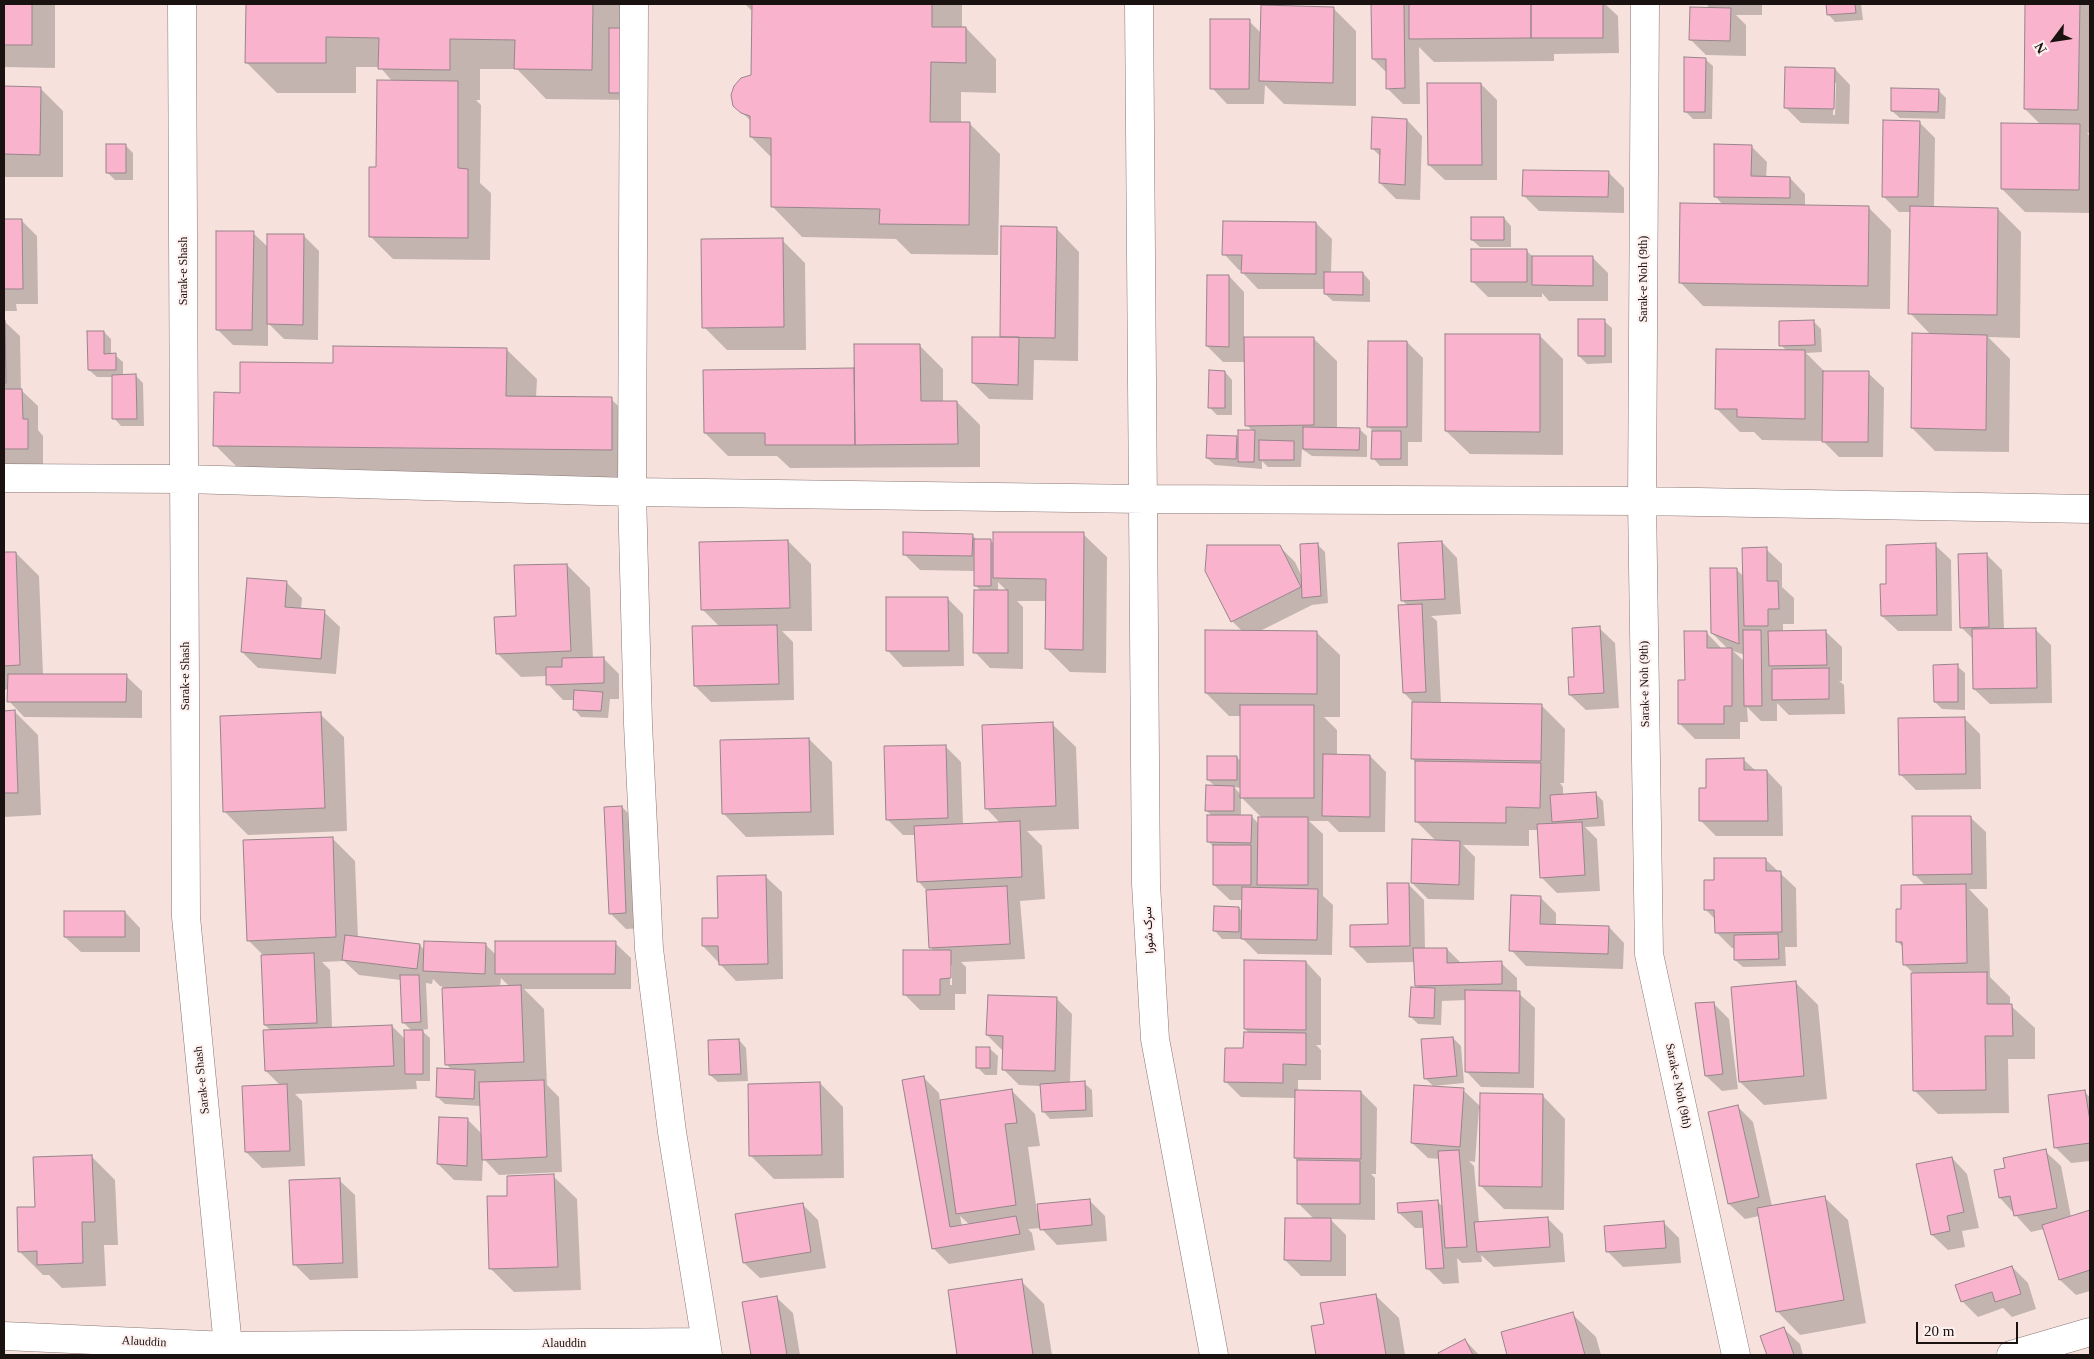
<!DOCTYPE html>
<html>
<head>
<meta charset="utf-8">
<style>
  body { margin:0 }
  #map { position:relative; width:2094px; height:1359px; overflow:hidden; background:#f6e1dd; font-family:"Times New Roman",serif }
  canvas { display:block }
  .frame { position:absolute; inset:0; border:5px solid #191210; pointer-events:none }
  .north { position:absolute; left:2029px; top:15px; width:50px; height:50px; -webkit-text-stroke:4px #fdf0ee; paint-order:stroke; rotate:239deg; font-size:14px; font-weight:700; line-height:20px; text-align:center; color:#191210 }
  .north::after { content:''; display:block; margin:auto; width:18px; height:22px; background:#191210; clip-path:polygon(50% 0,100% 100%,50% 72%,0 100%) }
  .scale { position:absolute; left:1916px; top:1322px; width:102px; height:22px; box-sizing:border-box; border:2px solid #191210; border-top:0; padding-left:6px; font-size:15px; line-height:18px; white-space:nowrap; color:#191210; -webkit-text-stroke:4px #fdf0ee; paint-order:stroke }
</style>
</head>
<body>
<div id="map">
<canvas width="2094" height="1359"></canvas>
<div class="frame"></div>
<div class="north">N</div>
<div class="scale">20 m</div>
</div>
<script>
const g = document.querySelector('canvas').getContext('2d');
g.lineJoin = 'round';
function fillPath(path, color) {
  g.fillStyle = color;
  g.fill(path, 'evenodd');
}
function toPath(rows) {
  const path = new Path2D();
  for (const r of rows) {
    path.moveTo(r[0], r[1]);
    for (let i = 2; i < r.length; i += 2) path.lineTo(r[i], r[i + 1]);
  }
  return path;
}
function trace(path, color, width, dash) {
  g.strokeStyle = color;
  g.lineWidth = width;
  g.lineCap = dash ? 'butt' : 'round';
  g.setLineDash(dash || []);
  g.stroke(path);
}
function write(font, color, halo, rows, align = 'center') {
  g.font = font + ' "Times New Roman",Vazirmatn,serif';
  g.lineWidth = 4;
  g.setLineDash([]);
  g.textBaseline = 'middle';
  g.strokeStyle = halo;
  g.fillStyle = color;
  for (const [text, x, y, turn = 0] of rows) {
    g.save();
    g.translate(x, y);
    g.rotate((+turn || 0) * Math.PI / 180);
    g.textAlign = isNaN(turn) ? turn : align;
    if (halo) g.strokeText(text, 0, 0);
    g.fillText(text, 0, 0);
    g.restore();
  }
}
const shadow = toPath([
  [4,4,55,4,55,68,4,67],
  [247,4,623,4,635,100,546,99,517,69,480,69,480,100,476,100,481,105,480,183,491,193,490,260,393,259,370,236,377,168,392,81,380,67,356,67,356,93,277,93,246,62],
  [745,4,962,4,962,28,966,28,996,59,996,93,961,92,961,124,970,124,1000,154,998,255,911,254,896,239,802,237,772,206,772,158,751,137,752,122,734,105,752,76,753,12],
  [1373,4,1605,4,1618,16,1619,53,1554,54,1554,61,1434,62,1419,47,1420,104,1403,104,1387,88,1387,73,1373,59],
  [1706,4,1762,4,1762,15,1736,15,1746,25,1746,56,1706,55,1691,40,1711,9],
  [1827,4,1861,4,1863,20,1835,22,1828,14],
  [2026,4,2090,4,2090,133,2087,133,2090,136,2090,213,2025,212,2002,189,2041,125,2025,109],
  [1333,8,1356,31,1356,106,1284,104,1265,85,1264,104,1227,104,1212,88,1249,21,1261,33],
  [1705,59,1713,66,1712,119,1693,119,1685,111],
  [1835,69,1850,85,1849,124,1801,123,1785,107],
  [1834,83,1836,83,1835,115,1833,115],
  [1481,84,1497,100,1497,180,1445,180,1429,165],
  [4,87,40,88,63,111,63,177,4,177],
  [1938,90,1946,98,1945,119,1900,118,1892,111],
  [1407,120,1422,136,1420,200,1396,199,1380,183,1381,157,1372,148],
  [1919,122,1935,138,1934,208,1998,209,2021,232,2020,338,1988,337,2010,359,2009,452,1935,451,1912,428,1931,335,1910,313,1911,212,1899,212,1883,196],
  [125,145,133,153,133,180,115,180,108,173],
  [1751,146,1767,162,1766,178,1790,178,1805,194,1805,206,1868,207,1891,230,1890,309,1703,306,1680,282,1723,205,1715,196],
  [1608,172,1624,188,1624,213,1539,211,1523,195],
  [1504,218,1511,226,1511,247,1480,247,1472,240],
  [4,221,22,221,37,236,38,304,16,304,17,311,4,311],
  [1316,223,1332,239,1331,273,1363,273,1370,281,1370,302,1333,301,1325,294,1325,289,1258,289,1243,273,1243,270,1239,270,1224,254],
  [1056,228,1079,252,1078,361,1034,360,1033,400,989,399,973,383,1003,338],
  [253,233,269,248,303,235,319,251,318,340,284,339,268,323,268,346,233,345,217,329],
  [782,240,805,263,806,350,727,350,704,327],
  [1526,250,1533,257,1592,257,1608,273,1608,301,1549,301,1542,293,1542,297,1488,297,1472,281],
  [1229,276,1244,292,1244,338,1313,338,1337,361,1337,429,1359,429,1367,436,1367,457,1312,456,1302,449,1301,467,1268,467,1262,461,1262,469,1215,465,1207,458,1236,437,1239,440,1253,432,1247,425,1246,362,1223,362,1207,346],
  [4,321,20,336,21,390,38,406,38,430,43,436,43,464,4,464],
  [1604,321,1612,328,1612,363,1587,364,1579,356],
  [1814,322,1821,329,1822,352,1806,353,1825,372,1868,373,1884,388,1883,457,1839,457,1823,441,1762,440,1754,432,1740,432,1716,408,1787,351,1781,345],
  [104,332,111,339,111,355,115,355,123,362,123,376,136,376,143,383,144,426,121,426,114,418,113,377,97,377,89,370],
  [1540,336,1563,359,1563,455,1470,454,1446,431],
  [1407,342,1423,358,1422,442,1408,442,1408,466,1380,466,1373,458,1373,431,1368,426],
  [919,345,943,369,943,402,957,402,980,425,980,467,790,468,777,456,728,456,705,433,704,371,855,370],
  [506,349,537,379,536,398,611,399,642,429,641,480,245,475,215,445,241,394,334,365],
  [1225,372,1232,380,1232,415,1217,415,1209,407],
  [1083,534,1107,557,1106,673,1070,672,1047,649,1047,601,1017,601,1023,607,1023,669,990,668,975,652,981,591,975,585,975,571,920,570,904,554,972,535,977,540,991,541,994,544],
  [998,582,1008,592,998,592],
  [788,541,811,564,812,631,782,631,793,642,794,700,711,702,695,686,720,627,702,609],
  [1442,542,1457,558,1461,614,1431,616,1437,621,1441,704,1541,705,1565,729,1564,783,1560,783,1563,787,1563,795,1595,793,1603,801,1605,826,1585,827,1597,839,1600,891,1557,893,1541,877,1538,830,1529,830,1529,846,1463,845,1475,857,1474,900,1428,899,1412,883,1436,841,1416,821,1416,762,1412,758,1413,702,1404,693,1408,606,1403,601],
  [1317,544,1325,552,1328,603,1312,605,1258,632,1316,632,1340,655,1340,717,1324,717,1337,730,1337,756,1370,756,1386,772,1385,832,1339,832,1328,821,1309,821,1323,834,1323,896,1333,905,1332,955,1258,954,1243,939,1222,939,1215,931,1239,908,1243,912,1243,900,1230,900,1214,885,1215,848,1209,842,1212,816,1206,810,1215,786,1208,780,1237,757,1241,762,1241,716,1229,716,1206,693,1242,631,1232,621,1279,546,1295,562,1302,577],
  [1234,787,1241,788,1241,795],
  [1241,797,1262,818,1259,824,1251,816,1241,816],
  [1935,545,1951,560,1952,631,1898,631,1882,616,1888,585],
  [1766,549,1782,564,1782,587,1794,598,1794,624,1783,624,1783,632,1826,632,1842,647,1842,681,1839,681,1844,685,1845,714,1789,715,1777,703,1777,721,1761,721,1747,707,1748,722,1740,722,1740,739,1695,739,1680,724,1686,682,1706,632,1722,649,1728,649,1712,633,1736,569,1744,577],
  [1733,651,1745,655,1745,662],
  [4,553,16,553,39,576,43,675,126,676,142,691,142,718,24,717,9,701,9,689,4,690],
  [1987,555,2002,570,2004,630,2036,630,2051,645,2052,703,1990,704,1974,689,1973,639,1961,627],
  [567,565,590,588,593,659,603,658,619,674,619,699,610,699,608,718,581,717,574,709,574,700,563,700,548,684,547,676,521,677,497,653,517,617],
  [287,583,302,598,301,609,324,612,340,627,336,674,258,668,242,652],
  [947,598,963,614,964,666,903,667,888,651],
  [1599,628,1615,643,1619,708,1586,710,1570,695],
  [1957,666,1965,673,1965,710,1942,709,1935,702],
  [4,712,15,712,38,735,41,815,4,817],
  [320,714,344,737,347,831,248,835,225,812],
  [1965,719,1980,734,1981,789,1916,790,1900,774],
  [1052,724,1076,747,1079,829,1027,831,1042,846,1045,899,1020,901,1025,959,961,962,966,967,966,994,955,994,955,1010,920,1010,904,994,935,952,930,947,927,891,918,881,916,835,903,835,887,819,945,746,961,762,963,825,1001,824,986,808],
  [950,965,952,965,952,985,950,985],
  [809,739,832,762,834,835,746,837,723,813],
  [1744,760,1756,771,1767,771,1782,787,1783,836,1716,836,1700,820,1707,789],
  [622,807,638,823,641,928,626,929,610,913],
  [1970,817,1986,832,1987,889,1969,889,1988,909,1990,977,2010,997,2010,1005,2035,1028,2035,1059,2008,1059,2009,1113,1938,1114,1915,1091,1915,975,1904,964,1903,947,1898,942,1903,910,1926,886,1914,874],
  [332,838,355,861,358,938,420,945,425,951,486,945,497,956,615,943,631,958,631,989,524,989,544,1009,547,1085,559,1097,562,1172,499,1175,483,1158,482,1181,454,1180,438,1164,468,1120,483,1135,481,1106,445,1104,437,1097,452,1070,446,1064,443,987,440,986,433,979,432,984,426,983,428,1029,421,1030,430,1038,430,1081,416,1081,417,1089,295,1094,302,1101,305,1166,262,1168,246,1152,281,1086,266,1071,271,1031,265,1025,264,956,248,940],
  [344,961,359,975,401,980,403,1022,412,1031,406,1040,392,1026,332,1028,330,970,322,962],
  [501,978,509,986,500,987],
  [1765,859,1796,888,1797,947,1785,947,1786,966,1743,967,1735,960,1735,948,1732,948,1716,932,1716,920,1706,910,1715,881],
  [766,877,782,892,783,979,736,981,703,946,719,919],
  [1408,884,1424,900,1425,949,1447,949,1462,964,1501,963,1517,978,1517,992,1535,1008,1534,1088,1481,1087,1466,1071,1466,1000,1442,1001,1441,1025,1418,1024,1411,1017,1420,989,1416,985,1415,962,1367,963,1352,947,1389,925],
  [1540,897,1556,913,1556,926,1609,927,1624,943,1623,969,1526,966,1511,950],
  [125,912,140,928,140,952,81,952,65,937],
  [1306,962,1321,978,1321,1045,1316,1045,1321,1050,1321,1080,1298,1080,1298,1091,1361,1092,1377,1108,1376,1174,1371,1174,1375,1178,1375,1220,1330,1219,1346,1235,1346,1276,1301,1276,1285,1260,1314,1219,1298,1203,1298,1161,1295,1158,1296,1098,1241,1097,1225,1081,1244,1049,1250,1034,1245,1029],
  [1795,982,1818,1005,1827,1099,1764,1105,1740,1082],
  [1057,999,1072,1014,1070,1083,1084,1083,1092,1090,1093,1117,1050,1119,1043,1111,1041,1086,1019,1085,1003,1069,1003,1051,987,1035],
  [1713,1003,1729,1019,1738,1089,1722,1091,1706,1076],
  [1453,1038,1461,1046,1464,1083,1433,1086,1425,1078],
  [739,1040,746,1048,748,1081,718,1082,710,1075],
  [990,1049,998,1056,997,1075,985,1075,977,1067],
  [923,1077,939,1093,940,1101,1012,1091,1035,1114,1040,1146,1028,1147,1037,1212,1089,1200,1105,1216,1107,1241,1057,1245,1041,1228,1028,1229,1032,1233,1035,1250,949,1264,934,1249,904,1081],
  [960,1216,970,1225,962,1226],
  [820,1083,843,1107,844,1178,774,1179,751,1156],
  [1463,1090,1481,1107,1542,1095,1565,1119,1564,1210,1504,1209,1480,1185,1481,1109,1479,1109,1475,1162,1469,1161,1474,1166,1479,1223,1547,1218,1563,1234,1565,1262,1494,1267,1481,1255,1482,1262,1462,1263,1457,1258,1459,1283,1443,1284,1428,1269,1424,1228,1415,1228,1399,1213,1438,1202,1443,1207,1440,1159,1428,1158,1412,1143],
  [2084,1092,2090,1097,2090,1161,2071,1163,2055,1147],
  [1737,1106,1753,1122,1772,1206,1824,1197,1848,1220,1866,1323,1800,1335,1777,1311,1759,1216,1745,1219,1729,1204],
  [2045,1151,2061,1166,2071,1217,2090,1211,2090,1291,2076,1295,2060,1280,2044,1229,2031,1232,2000,1198,2006,1169],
  [92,1157,115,1180,118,1245,104,1245,106,1286,62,1288,49,1275,43,1275,20,1252,36,1208],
  [1952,1158,1967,1174,1979,1228,1962,1231,1965,1247,1948,1250,1932,1235],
  [553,1176,577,1199,581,1290,514,1292,491,1269,509,1197],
  [339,1180,355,1195,358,1278,310,1280,294,1264],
  [802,1204,818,1220,826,1268,760,1278,744,1263],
  [1663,1222,1679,1238,1681,1263,1623,1267,1607,1251],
  [2012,1267,2028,1283,2036,1309,2012,1317,2003,1308,1978,1317,1962,1301],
  [1021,1281,1044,1304,1052,1355,958,1355,949,1291],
  [1375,1295,1399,1318,1405,1355,1318,1355,1313,1327,1325,1325],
  [777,1298,793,1313,800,1355,752,1355,743,1303],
  [1572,1314,1596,1337,1601,1355,1509,1355,1502,1333],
  [1784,1329,1800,1344,1803,1355,1768,1355,1761,1337],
  [1465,1340,1479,1355,1440,1355,1439,1353]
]);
const building = toPath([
  [4,4,32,4,32,45,4,45,4,4],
  [246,4,593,4,592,70,514,69,515,40,450,39,450,70,378,69,379,38,326,37,326,63,245,63,246,4],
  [752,4,932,4,932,27,966,27,966,63,931,62,930,122,970,122,969,225,879,224,880,209,771,207,771,138,750,137,750,116,741,113,733,106,731,95,734,86,741,78,751,75,752,4],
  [1371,4,1404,4,1405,88,1386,89,1386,59,1372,59,1371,4],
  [1409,4,1531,4,1531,38,1409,39,1409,4],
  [1531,4,1603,4,1603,38,1531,38,1531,4],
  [1826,4,1855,4,1856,13,1827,15,1826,4],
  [2025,4,2080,4,2078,110,2024,109,2025,4],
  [1261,5,1334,7,1333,83,1259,81,1261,5],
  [1690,7,1731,8,1730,41,1689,40,1690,7],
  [1210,19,1250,19,1249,89,1210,89,1210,19],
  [609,28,628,28,628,93,609,93,609,28],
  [1684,57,1706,58,1705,112,1684,112,1684,57],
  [1785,67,1835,68,1834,109,1784,108,1785,67],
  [377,80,458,81,458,168,468,169,468,238,369,237,369,167,376,167,377,80],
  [1427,83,1481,83,1482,165,1428,165,1427,83],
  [4,86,41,87,40,155,4,154,4,86],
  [1891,88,1939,89,1938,112,1891,111,1891,88],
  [1372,117,1407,119,1405,185,1379,183,1380,149,1371,149,1372,117],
  [1883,120,1920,121,1918,197,1882,197,1883,120],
  [2001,123,2080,124,2079,190,2001,189,2001,123],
  [106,144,126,144,126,173,106,173,106,144],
  [1714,144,1752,145,1751,176,1790,177,1790,198,1714,197,1714,144],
  [1523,170,1609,171,1608,197,1522,196,1523,170],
  [1680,203,1869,206,1868,286,1679,283,1680,203],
  [1910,206,1998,208,1997,315,1908,314,1910,206],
  [1471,217,1504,217,1504,240,1471,240,1471,217],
  [4,219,22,219,23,289,4,289,4,219],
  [1223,221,1316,222,1316,274,1241,273,1242,255,1222,255,1223,221],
  [1001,226,1057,227,1055,338,1000,337,1001,226],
  [216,231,254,231,252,330,216,330,216,231],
  [267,234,304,234,303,325,267,324,267,234],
  [783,238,784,327,702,328,701,239,783,238],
  [1471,249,1527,249,1527,282,1471,282,1471,249],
  [1532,256,1593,256,1593,286,1532,285,1532,256],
  [1324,272,1363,272,1363,295,1324,294,1324,272],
  [1207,275,1229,275,1229,347,1206,346,1207,275],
  [1578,319,1605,319,1605,356,1578,356,1578,319],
  [4,320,5,320,6,383,4,383,4,320],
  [1814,320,1815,345,1779,346,1779,321,1814,320],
  [87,331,104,331,104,354,116,353,116,370,88,370,87,331],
  [1912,333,1987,335,1986,430,1911,428,1912,333],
  [1445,334,1540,334,1540,432,1445,431,1445,334],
  [972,337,1019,337,1018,385,972,383,972,337],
  [1244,337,1314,337,1314,425,1245,426,1244,337],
  [1368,341,1407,341,1407,427,1367,427,1368,341],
  [854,344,920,344,921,401,957,401,958,444,855,445,854,344],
  [333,346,507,348,506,396,612,397,612,450,213,446,214,392,240,393,240,362,333,363,333,346],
  [1716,349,1805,350,1805,419,1737,417,1737,409,1715,409,1716,349],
  [854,368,855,445,765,445,765,433,704,433,703,370,854,368],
  [1209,370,1225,371,1225,408,1208,408,1209,370],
  [1823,371,1869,371,1868,442,1822,442,1823,371],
  [136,374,137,419,112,419,112,375,136,374],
  [4,389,22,389,23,419,28,419,28,449,4,449,4,389],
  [1303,427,1360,428,1359,450,1303,449,1303,427],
  [1238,430,1255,430,1254,462,1238,462,1238,430],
  [1372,431,1401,431,1401,459,1371,459,1372,431],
  [1207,435,1237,436,1236,459,1206,458,1207,435],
  [1259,440,1294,441,1294,460,1259,460,1259,440],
  [903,532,973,534,972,556,903,555,903,532],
  [993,532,1084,532,1083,650,1045,649,1046,579,993,578,993,532],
  [974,539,991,539,991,586,974,586,974,539],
  [788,540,790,608,701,610,699,542,788,540],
  [1442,541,1445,599,1401,601,1398,543,1442,541],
  [1318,543,1321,596,1302,598,1300,544,1318,543],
  [1936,543,1937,615,1881,616,1880,584,1886,584,1886,545,1936,543],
  [1207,545,1280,545,1301,587,1231,622,1205,571,1207,545],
  [1767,547,1767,581,1778,581,1779,609,1768,609,1768,626,1744,626,1742,548,1767,547],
  [4,552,16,552,20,665,4,666,4,552],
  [1987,553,1989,627,1960,628,1958,554,1987,553],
  [567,564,571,651,496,654,494,617,516,616,514,565,567,564],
  [1710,568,1737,568,1739,644,1711,633,1710,568],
  [247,578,287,581,285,607,325,610,321,659,241,652,247,578],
  [974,590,1008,590,1008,653,973,653,974,590],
  [886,597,948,597,949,651,886,651,886,597],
  [1422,604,1426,692,1403,693,1398,605,1422,604],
  [777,625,779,684,694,686,692,626,777,625],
  [1600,626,1604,693,1569,695,1568,677,1574,677,1572,628,1600,626],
  [2036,628,2037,688,1973,689,1972,629,2036,628],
  [1205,630,1317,631,1317,694,1205,693,1205,630],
  [1743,630,1761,630,1762,706,1744,706,1743,630],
  [1826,630,1827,665,1769,666,1768,631,1826,630],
  [1684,631,1707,631,1707,648,1732,648,1732,706,1724,706,1724,724,1678,724,1678,680,1685,680,1684,631],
  [604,657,604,683,546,685,546,667,562,667,562,658,604,657],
  [1958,664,1958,702,1934,702,1933,665,1958,664],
  [1829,668,1829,699,1772,700,1772,669,1829,668],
  [8,674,127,674,126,702,7,702,8,674],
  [574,690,603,692,601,711,573,710,574,690],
  [1412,702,1542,704,1541,761,1411,759,1412,702],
  [1240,705,1314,705,1314,798,1240,798,1240,705],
  [15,710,18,793,4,793,4,711,15,710],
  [321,712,325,808,223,812,220,716,321,712],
  [1965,717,1966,774,1899,775,1898,718,1965,717],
  [1053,722,1056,806,985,809,982,725,1053,722],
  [809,738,811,812,722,814,720,740,809,738],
  [946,745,948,818,886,820,884,746,946,745],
  [1323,754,1370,755,1370,817,1322,816,1323,754],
  [1207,756,1237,756,1237,780,1207,780,1207,756],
  [1744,758,1744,770,1767,770,1768,821,1699,821,1699,788,1706,788,1706,759,1744,758],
  [1415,761,1541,763,1540,808,1506,807,1506,823,1415,822,1415,761],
  [1206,785,1234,786,1234,811,1205,811,1206,785],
  [1596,792,1598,818,1552,822,1550,795,1596,792],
  [622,806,626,913,609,914,604,807,622,806],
  [1207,815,1252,815,1251,843,1207,842,1207,815],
  [1912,816,1971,816,1972,874,1913,875,1912,816],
  [1258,817,1308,817,1308,885,1257,885,1258,817],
  [1020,821,1022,877,917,882,914,826,1020,821],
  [1582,822,1585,875,1540,878,1537,824,1582,822],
  [333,837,336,937,247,941,243,840,333,837],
  [1412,839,1460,841,1459,885,1411,883,1412,839],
  [1213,845,1251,845,1251,885,1213,885,1213,845],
  [1714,858,1766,858,1766,871,1781,871,1782,932,1715,933,1714,910,1704,910,1704,880,1714,880,1714,858],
  [766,875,768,964,719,965,718,946,702,946,702,918,718,918,717,876,766,875],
  [1387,883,1409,883,1410,946,1350,947,1350,925,1388,924,1387,883],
  [1966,884,1967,963,1903,965,1902,942,1896,942,1896,909,1901,909,1901,885,1966,884],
  [1007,886,1010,944,929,948,926,890,1007,886],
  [1242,887,1318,889,1317,940,1241,939,1242,887],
  [1511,895,1541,896,1540,924,1609,926,1608,954,1509,951,1511,895],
  [1214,906,1239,907,1239,932,1213,931,1214,906],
  [64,911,125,911,125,937,64,937,64,911],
  [1778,934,1779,959,1734,960,1734,935,1778,934],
  [345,935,420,944,417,969,342,960,345,935],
  [424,941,486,943,485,974,423,971,424,941],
  [495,941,616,941,615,974,495,974,495,941],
  [1413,948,1447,948,1447,963,1502,961,1502,984,1415,986,1413,948],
  [903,950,951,950,951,978,940,979,940,995,903,995,903,950],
  [314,953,317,1023,264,1025,261,955,314,953],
  [1244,960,1306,961,1306,1030,1244,1029,1244,960],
  [1987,972,1987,1004,2012,1004,2013,1036,1985,1036,1986,1090,1913,1091,1911,973,1987,972],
  [400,975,419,975,421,1022,402,1023,400,975],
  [1796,981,1804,1076,1739,1082,1731,987,1796,981],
  [521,985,524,1062,445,1065,442,988,521,985],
  [1411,987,1435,988,1434,1018,1409,1017,1411,987],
  [1465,990,1520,991,1519,1073,1465,1072,1465,990],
  [988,995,1057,997,1055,1071,1002,1070,1003,1036,986,1035,988,995],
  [1714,1002,1723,1074,1705,1076,1695,1003,1714,1002],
  [392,1025,394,1066,265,1071,263,1030,392,1025],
  [404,1030,423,1030,423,1074,405,1074,404,1030],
  [1244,1032,1306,1033,1306,1065,1283,1064,1283,1083,1224,1082,1225,1048,1243,1048,1244,1032],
  [1453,1037,1457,1076,1424,1079,1421,1039,1453,1037],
  [739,1039,741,1074,709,1075,708,1040,739,1039],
  [976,1047,990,1047,990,1068,976,1068,976,1047],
  [437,1068,475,1070,474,1099,436,1097,437,1068],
  [924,1076,950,1227,1016,1216,1020,1234,932,1249,902,1080,924,1076],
  [544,1080,547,1157,482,1160,479,1082,544,1080],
  [1085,1081,1086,1110,1042,1112,1040,1084,1085,1081],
  [820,1082,822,1155,749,1156,748,1084,820,1082],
  [287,1084,290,1151,245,1152,242,1086,287,1084],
  [1414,1085,1464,1088,1460,1147,1411,1143,1414,1085],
  [1012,1089,1017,1123,1005,1124,1016,1205,956,1214,940,1100,1012,1089],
  [1295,1090,1361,1091,1361,1159,1294,1158,1295,1090],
  [2085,1090,2090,1121,2090,1143,2054,1148,2048,1095,2085,1090],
  [1480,1093,1543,1094,1542,1187,1479,1186,1480,1093],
  [1738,1105,1759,1197,1728,1204,1708,1112,1738,1105],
  [439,1117,468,1118,467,1166,437,1164,439,1117],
  [2046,1149,2057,1208,2014,1216,2010,1196,1999,1198,1994,1170,2005,1168,2003,1158,2046,1149],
  [1459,1150,1467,1247,1445,1248,1438,1151,1459,1150],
  [92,1155,95,1222,82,1222,83,1263,37,1265,37,1251,18,1252,17,1207,35,1207,33,1157,92,1155],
  [1952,1157,1964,1212,1947,1216,1950,1231,1931,1235,1916,1164,1952,1157],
  [1297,1160,1360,1161,1360,1204,1297,1204,1297,1160],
  [554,1174,558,1267,489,1269,487,1196,507,1196,507,1176,554,1174],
  [340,1178,343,1263,293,1265,289,1180,340,1178],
  [1825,1196,1844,1300,1776,1312,1757,1208,1825,1196],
  [1090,1199,1092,1225,1040,1230,1037,1204,1090,1199],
  [1438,1200,1444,1268,1426,1269,1422,1211,1398,1213,1397,1203,1438,1200],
  [803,1203,811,1252,743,1263,735,1214,803,1203],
  [2090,1210,2090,1270,2059,1280,2042,1225,2090,1210],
  [1548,1217,1550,1247,1477,1252,1474,1222,1548,1217],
  [1285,1218,1331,1218,1331,1261,1284,1260,1285,1218],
  [1664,1221,1666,1248,1606,1252,1604,1226,1664,1221],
  [2012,1266,2021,1294,1995,1302,1992,1292,1961,1302,1955,1285,2012,1266],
  [1022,1279,1033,1355,957,1355,948,1290,1022,1279],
  [1376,1294,1386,1355,1316,1355,1311,1326,1324,1324,1320,1303,1376,1294],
  [777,1296,787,1355,751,1355,742,1302,777,1296],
  [1573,1312,1585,1355,1507,1355,1501,1332,1573,1312],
  [1784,1327,1794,1355,1767,1355,1760,1336,1784,1327],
  [1465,1339,1473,1355,1439,1355,1438,1353,1465,1339]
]);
const minor = toPath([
  [182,4,186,917,228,1346],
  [634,4,632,492,638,724,649,949,672,1132,708,1355],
  [1139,4,1146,884,1155,1039,1214,1355],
  [1645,4,1642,501,1649,954,1736,1355],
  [4,478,185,479,632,492,1144,499,1642,501,2090,509],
  [4,1336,228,1346,705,1342],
  [2011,1355,2090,1332]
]);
const streetNames = [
  ["Sarak-e Shash",184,271,-90],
  ["Sarak-e Noh (9th)",1644,279,-90],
  ["Sarak-e Shash",186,676,-90],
  ["Sarak-e Noh (9th)",1645,684,-91],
  ["سرک شورا",1149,930,-93],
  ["Sarak-e Shash",202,1080,-96],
  ["Sarak-e Noh (9th)",1678,1086,78],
  ["Alauddin",144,1342,3],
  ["Alauddin",564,1344]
];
fillPath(shadow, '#0003');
fillPath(building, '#fab3cc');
trace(building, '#97858b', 1);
trace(minor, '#8a7774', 29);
trace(minor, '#fff', 28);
write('12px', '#191210', '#fdf0ee', streetNames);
</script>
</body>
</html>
